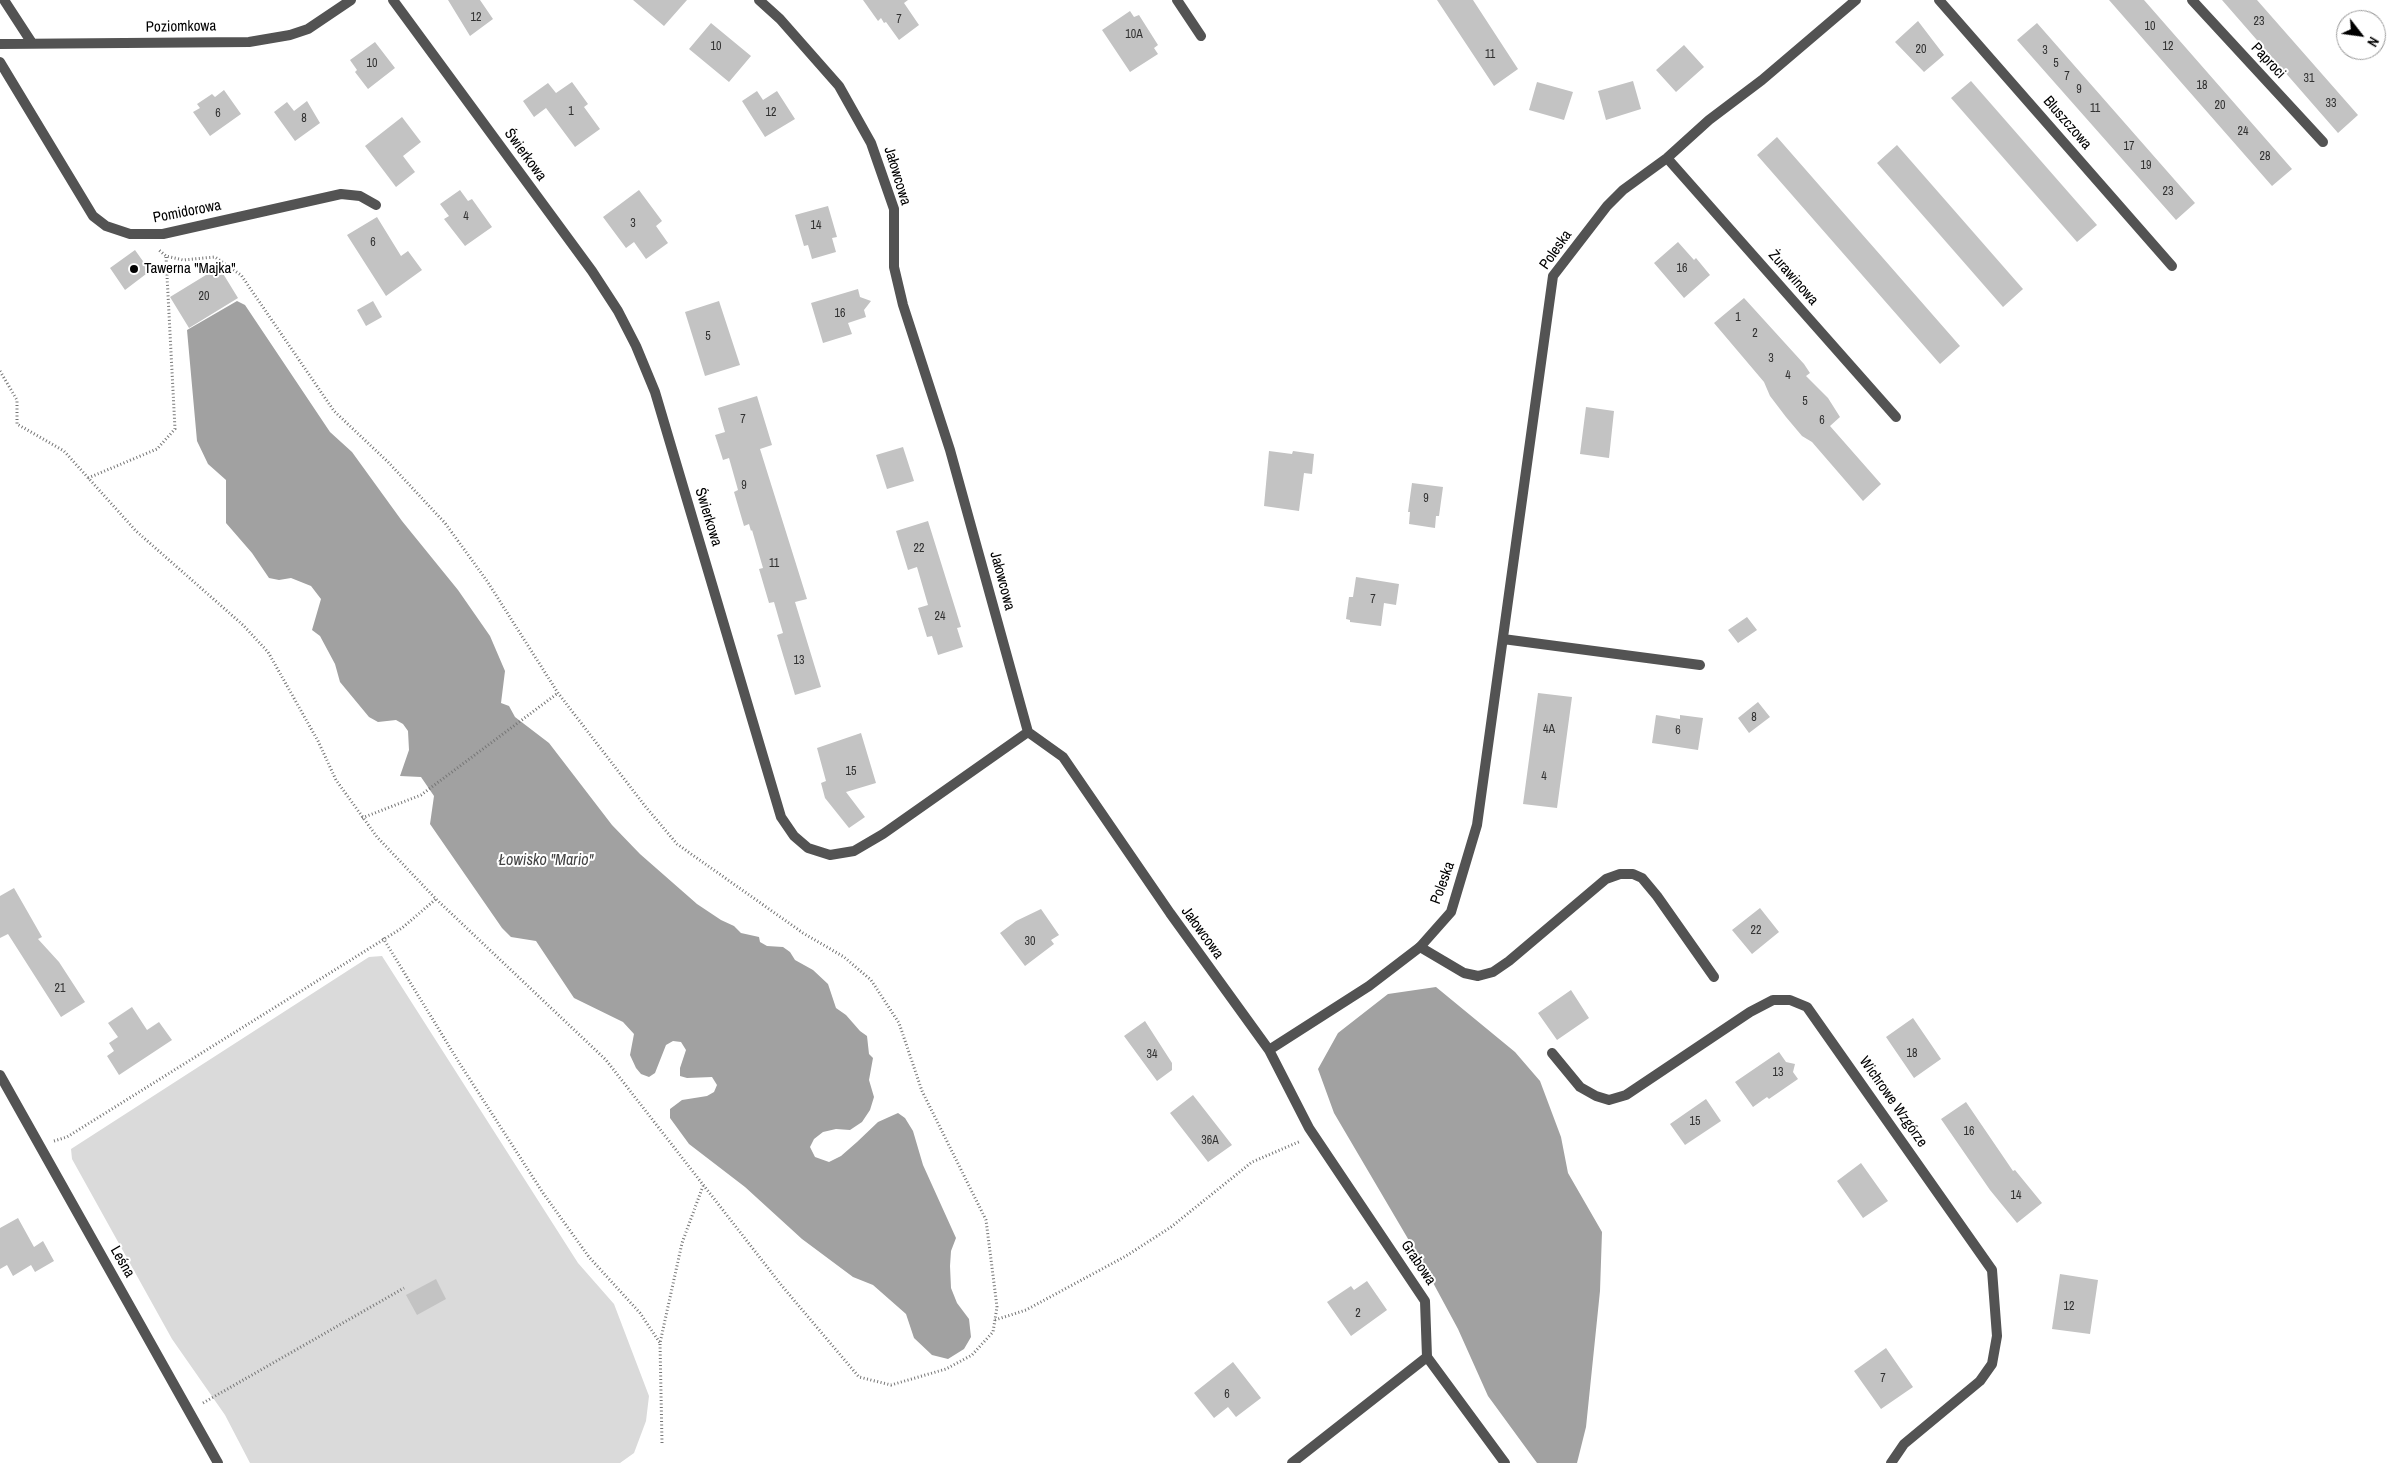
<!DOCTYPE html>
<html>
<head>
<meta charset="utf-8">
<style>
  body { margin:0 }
  #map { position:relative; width:2396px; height:1463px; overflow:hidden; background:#fff; font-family:"Archivo Narrow",sans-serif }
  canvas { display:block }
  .north { position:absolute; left:2336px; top:10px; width:50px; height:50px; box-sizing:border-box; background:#fff; border:1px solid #999; border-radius:50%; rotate:120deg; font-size:14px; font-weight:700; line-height:20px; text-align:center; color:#000 }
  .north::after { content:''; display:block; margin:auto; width:18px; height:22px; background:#000; clip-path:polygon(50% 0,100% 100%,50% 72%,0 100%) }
</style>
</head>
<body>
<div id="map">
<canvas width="2396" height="1463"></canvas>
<div class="north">N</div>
</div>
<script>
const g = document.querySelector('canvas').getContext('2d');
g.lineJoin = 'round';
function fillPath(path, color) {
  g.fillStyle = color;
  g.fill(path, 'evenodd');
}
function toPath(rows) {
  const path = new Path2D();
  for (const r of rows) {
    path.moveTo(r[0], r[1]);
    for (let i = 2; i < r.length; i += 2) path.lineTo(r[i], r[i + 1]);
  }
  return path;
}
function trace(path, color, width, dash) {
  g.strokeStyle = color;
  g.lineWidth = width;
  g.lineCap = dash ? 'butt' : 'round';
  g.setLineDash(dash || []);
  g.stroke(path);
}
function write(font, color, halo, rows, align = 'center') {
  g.font = font + ' "Archivo Narrow",sans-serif';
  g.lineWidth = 4;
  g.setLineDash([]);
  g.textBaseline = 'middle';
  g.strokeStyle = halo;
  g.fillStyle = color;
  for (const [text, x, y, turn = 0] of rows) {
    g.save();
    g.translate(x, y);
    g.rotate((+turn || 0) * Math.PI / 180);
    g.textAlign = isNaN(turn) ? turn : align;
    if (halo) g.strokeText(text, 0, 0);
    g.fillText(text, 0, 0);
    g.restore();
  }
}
const green = toPath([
  [382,956,578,1263,614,1304,649,1396,646,1421,634,1453,620,1463,250,1463,225,1415,172,1339,72,1159,71,1149,369,957]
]);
const water = toPath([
  [237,301,245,305,330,432,352,452,402,521,458,590,490,636,505,671,501,703,509,706,515,717,549,743,612,825,640,854,697,904,721,920,734,926,741,933,759,937,760,942,767,946,783,947,790,952,795,960,813,970,828,984,836,1008,846,1015,860,1031,867,1036,869,1054,873,1058,869,1080,874,1097,870,1110,862,1122,850,1130,836,1129,823,1132,814,1139,810,1147,815,1157,829,1162,841,1156,857,1142,878,1122,898,1113,905,1118,913,1131,923,1165,956,1238,951,1251,950,1266,951,1288,957,1303,969,1319,971,1337,964,1349,948,1359,932,1355,914,1338,906,1314,873,1285,853,1277,802,1239,745,1187,689,1144,670,1118,670,1109,682,1100,707,1096,714,1092,717,1085,712,1077,687,1078,680,1076,680,1068,686,1050,681,1042,673,1041,666,1045,655,1073,649,1077,641,1074,636,1068,630,1055,634,1034,623,1022,574,998,536,941,511,937,502,928,430,824,434,796,421,777,400,776,409,750,408,731,403,724,396,720,378,722,369,717,340,682,335,664,320,636,312,630,321,599,311,586,291,578,279,580,269,578,252,553,226,523,226,480,208,464,197,441,187,330],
  [1436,987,1515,1052,1540,1081,1561,1137,1568,1173,1602,1232,1600,1291,1586,1427,1577,1463,1537,1463,1488,1396,1458,1329,1424,1266,1334,1113,1318,1069,1338,1033,1388,994]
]);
const building = toPath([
  [448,0,480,0,493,19,470,36],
  [633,0,687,0,664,26],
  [863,0,908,0,904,3,919,25,899,40,886,22,884,23,881,18,878,21],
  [1437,0,1473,0,1518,69,1494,86],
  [2109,0,2144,0,2292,169,2272,186],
  [2222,0,2257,0,2358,115,2338,133],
  [1130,11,1134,17,1139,15,1158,45,1154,48,1158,54,1130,72,1102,30],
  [1918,21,1944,55,1924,72,1895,42],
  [711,23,751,56,729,82,689,49],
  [2037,23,2195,203,2176,220,2017,40],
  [375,42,395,68,368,89,355,72,357,70,350,60],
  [1684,45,1704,67,1676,92,1656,70],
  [1633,81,1641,109,1606,120,1598,91],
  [1971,81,2097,225,2077,242,1951,98],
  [572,82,588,104,584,107,600,129,575,147,546,108,534,117,523,101,548,83,556,93],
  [1537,82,1573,92,1564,120,1529,110],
  [224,90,241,114,210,136,193,112,200,108,197,104,212,94,215,97],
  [757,91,763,100,777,91,795,119,765,137,742,101],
  [307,101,320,123,295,141,274,112,287,102,294,111],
  [402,117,421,142,403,156,415,172,396,187,365,146],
  [1777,137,1960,346,1940,364,1757,155],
  [1897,145,2023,289,2003,307,1877,163],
  [460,190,468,201,472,199,492,227,465,246,444,219,449,216,440,204],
  [639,190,662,221,656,226,668,243,646,259,634,242,626,248,603,217],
  [828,206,837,237,832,238,836,252,812,259,808,245,804,246,795,215],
  [377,217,401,256,408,251,422,270,386,296,347,235],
  [1678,242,1694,260,1696,258,1710,275,1684,298,1654,263],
  [135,250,150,271,125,290,110,268],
  [219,267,238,298,189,328,170,297],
  [858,289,860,297,871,301,864,310,866,317,848,323,852,334,823,343,811,303],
  [1744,298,1804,364,1810,373,1806,376,1828,398,1840,417,1830,426,1881,484,1863,501,1812,442,1802,436,1786,417,1770,396,1764,382,1714,323],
  [373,301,382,317,366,326,357,310],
  [719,301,740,365,705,376,685,312],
  [757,396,772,445,760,449,807,599,795,602,821,687,795,695,777,635,783,633,774,602,769,603,759,569,763,568,752,530,751,531,749,524,744,526,734,492,738,490,729,458,723,460,715,435,725,432,718,408],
  [1586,407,1614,411,1609,458,1580,454],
  [903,447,914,481,887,489,876,455],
  [1269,451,1292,454,1293,451,1314,454,1312,474,1304,473,1299,511,1264,506],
  [1412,483,1443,487,1439,516,1436,516,1435,528,1409,524,1410,512,1408,512],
  [928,521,961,627,957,628,963,647,938,655,932,636,927,637,918,608,928,605,917,567,908,570,896,531],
  [1356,577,1399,584,1396,605,1384,603,1381,626,1350,622,1350,620,1346,619,1349,597,1353,597],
  [1747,617,1757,630,1738,643,1728,630],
  [1538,693,1572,697,1557,808,1523,804],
  [1758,702,1770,717,1749,733,1738,718],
  [1656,715,1680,719,1680,715,1703,718,1698,750,1652,743],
  [861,733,876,783,846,792,865,817,849,828,825,798,821,783,826,781,817,748],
  [14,888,42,937,38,939,59,962,85,1002,61,1017,8,934,0,938,0,896],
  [1760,908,1779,932,1752,954,1732,930],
  [1041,909,1059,935,1051,940,1054,944,1025,966,1000,933,1016,921],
  [1571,990,1589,1018,1557,1040,1538,1013],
  [132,1007,147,1030,159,1022,172,1040,119,1075,107,1056,114,1051,109,1043,118,1037,108,1023],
  [1913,1018,1941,1059,1914,1078,1886,1037],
  [1145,1021,1172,1063,1172,1070,1157,1081,1124,1036],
  [1779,1052,1786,1062,1795,1064,1793,1072,1798,1079,1769,1099,1767,1097,1753,1107,1735,1082],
  [1193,1095,1232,1145,1208,1162,1170,1113],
  [1706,1099,1721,1121,1685,1145,1670,1124],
  [1966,1102,2013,1171,2015,1170,2042,1203,2017,1223,1990,1190,1941,1119],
  [1861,1163,1888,1201,1863,1218,1837,1181],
  [18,1218,34,1247,43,1241,54,1261,35,1272,31,1265,13,1276,7,1265,0,1269,0,1228],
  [2060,1274,2098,1280,2090,1334,2052,1329],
  [436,1279,446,1299,417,1315,406,1295],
  [1367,1281,1387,1310,1351,1336,1327,1302,1351,1286,1354,1290],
  [1886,1348,1913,1387,1881,1409,1854,1371],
  [1233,1362,1261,1398,1236,1417,1228,1407,1214,1418,1194,1393]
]);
const path = toPath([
  [0,371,17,400,17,424,64,451,136,531,243,625,268,652,318,741,336,780,377,837,436,899,606,1060,782,1286,859,1377,891,1385,946,1369,972,1355,993,1332,997,1307,986,1220,922,1091,899,1023,871,980,844,957,803,933,677,844,645,806,558,693,487,581,445,523,388,462,334,411,241,275,215,257,183,260,166,256,159,250],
  [88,478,157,449,175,429,166,256],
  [362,818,421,795,558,693],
  [383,938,460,1064,543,1193,589,1257,640,1313,660,1343],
  [54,1141,67,1137,402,928,436,899],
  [995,1320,1026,1310,1126,1256,1171,1227,1252,1162,1301,1141],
  [203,1403,404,1288],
  [662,1443,660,1343,682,1243,703,1186]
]);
const service = toPath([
  [1420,947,1464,973,1478,976,1493,972,1509,961,1606,879,1620,874,1633,874,1642,878,1657,896,1714,977],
  [1427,1357,1505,1463]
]);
const minor = toPath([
  [4,0,32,43],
  [393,0,592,271,618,311,636,346,655,392,781,817,794,836,808,848,830,855,854,851,883,834,1028,732],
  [759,0,780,19,839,86,871,143,894,209,894,267,903,305,950,450,1028,732,1063,757,1170,913,1269,1050,1309,1128,1425,1301,1427,1357,1292,1463],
  [1177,0,1201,36],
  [1939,0,2172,266],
  [2192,0,2323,142],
  [0,44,249,42,290,35,308,29,351,0],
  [0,62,93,216,106,226,130,234,163,234,341,194,360,196,376,205],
  [1667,158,1896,417],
  [1503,639,1700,665],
  [1269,1050,1369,986,1420,947,1451,912,1477,825,1553,276,1607,206,1623,190,1667,158,1709,120,1762,80,1856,0],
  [1552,1053,1580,1087,1596,1096,1609,1100,1626,1095,1750,1012,1773,1000,1790,1000,1807,1007,1992,1270,1997,1336,1992,1364,1980,1381,1904,1444,1891,1463],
  [0,1075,218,1463]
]);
const markers = [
  [134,269,5,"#000"]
];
const numberNames = [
  ["12",476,18],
  ["7",899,20],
  ["23",2259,22],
  ["10",2150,27],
  ["10A",1134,35],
  ["10",716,47],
  ["12",2168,47],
  ["20",1921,50],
  ["3",2045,51],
  ["11",1490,55],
  ["10",372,64],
  ["5",2056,64],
  ["7",2067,77],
  ["31",2309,79],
  ["18",2202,86],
  ["9",2079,90],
  ["33",2331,104],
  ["20",2220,106],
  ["11",2095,109],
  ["1",571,112],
  ["12",771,113],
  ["6",218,114],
  ["8",304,119],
  ["24",2243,132],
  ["17",2129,147],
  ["28",2265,157],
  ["19",2146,166],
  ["23",2168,192],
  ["4",466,217],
  ["3",633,224],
  ["14",816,226],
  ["6",373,243],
  ["16",1682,269],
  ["20",204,297],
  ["16",840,314],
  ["1",1738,318],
  ["2",1755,334],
  ["5",708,337],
  ["3",1771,359],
  ["4",1788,376],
  ["5",1805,402],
  ["7",743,420],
  ["6",1822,421],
  ["9",744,486],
  ["9",1426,499],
  ["22",919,549],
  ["11",774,564],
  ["7",1373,600],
  ["24",940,617],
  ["13",799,661],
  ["8",1754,718],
  ["4A",1549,730],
  ["6",1678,731],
  ["15",851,772],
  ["4",1544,777],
  ["22",1756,931],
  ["30",1030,942],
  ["21",60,989],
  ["18",1912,1054],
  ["34",1152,1055],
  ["13",1778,1073],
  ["15",1695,1122],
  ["16",1969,1132],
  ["36A",1210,1141],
  ["14",2016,1196],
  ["12",2069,1307],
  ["2",1358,1314],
  ["7",1883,1379],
  ["6",1227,1395]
];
const streetNames = [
  ["Poziomkowa",181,27,-1],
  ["Paproci",2268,61,47],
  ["Bluszczowa",2067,123,49],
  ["Świerkowa",525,155,54],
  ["Jałowcowa",897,176,73],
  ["Pomidorowa",187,212,-11],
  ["Poleska",1556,250,-55],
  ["Żurawinowa",1793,278,49],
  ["Świerkowa",708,517,73],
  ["Jałowcowa",1002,581,75],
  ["Poleska",1443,883,-70],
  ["Jałowcowa",1202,933,54],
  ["Wichrowe Wzgórze",1893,1102,55],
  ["Leśna",122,1262,60],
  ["Grabowa",1418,1263,56]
];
const poiNames = [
  ["Tawerna \"Majka\"",144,269]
];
const waterNames = [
  ["Łowisko \"Mario\"",546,861]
];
fillPath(green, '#dadada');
fillPath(water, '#a1a1a1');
fillPath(building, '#c3c3c3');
trace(path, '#757575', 3, [1, 2.5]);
trace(service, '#535353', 10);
trace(minor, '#535353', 10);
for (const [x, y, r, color] of markers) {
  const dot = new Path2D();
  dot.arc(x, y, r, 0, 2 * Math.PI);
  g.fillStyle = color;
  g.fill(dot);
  trace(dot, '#fff', 2);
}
write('12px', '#313131', null, numberNames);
write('15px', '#000', '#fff', streetNames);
write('15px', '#000', '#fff', poiNames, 'left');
write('italic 16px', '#424242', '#fff', waterNames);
</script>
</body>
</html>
